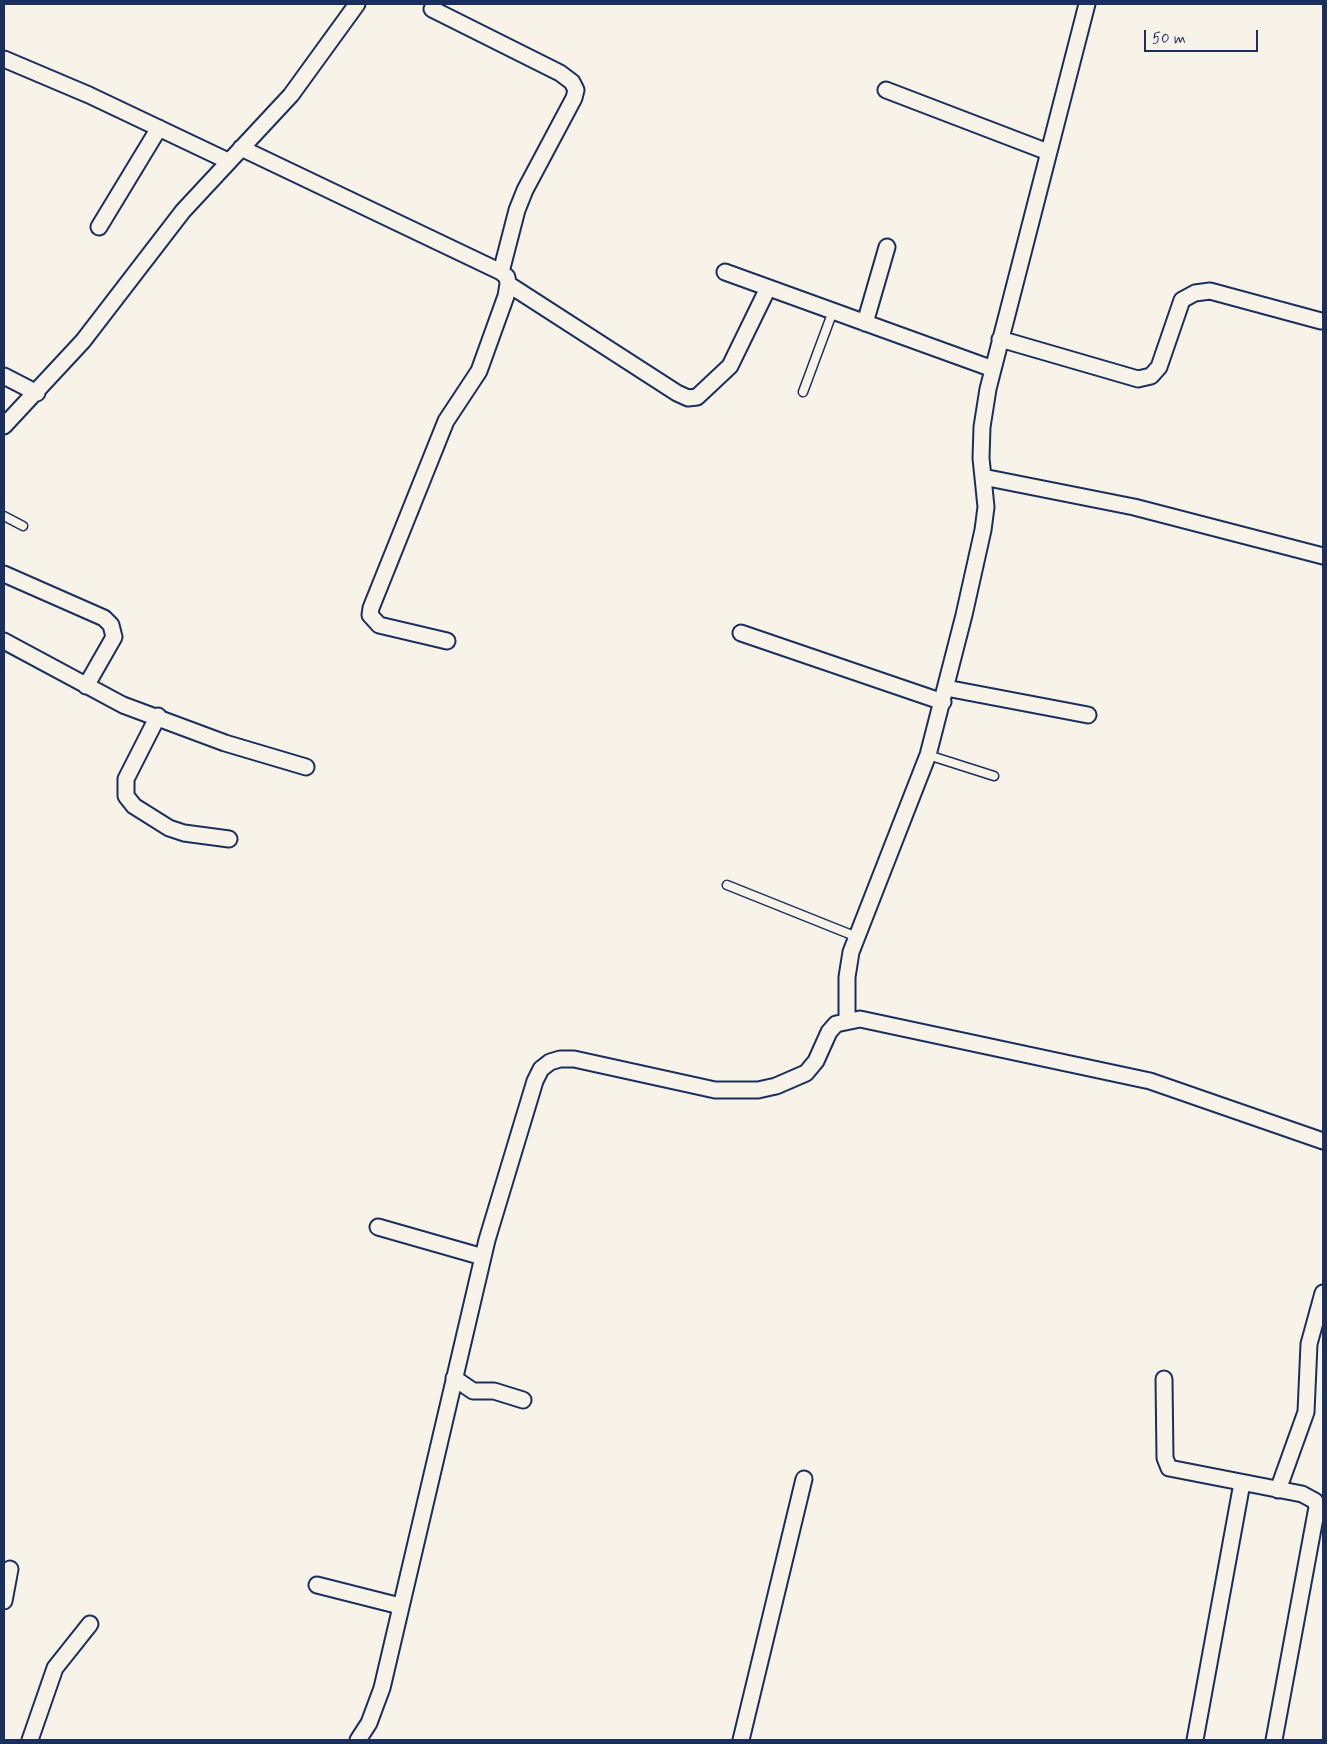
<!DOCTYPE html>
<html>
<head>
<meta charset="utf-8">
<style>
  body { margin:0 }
  #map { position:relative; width:1327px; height:1744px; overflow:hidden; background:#f7f3e8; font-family:Mynerve,sans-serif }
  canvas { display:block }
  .frame { position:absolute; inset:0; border:5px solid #1b2f5e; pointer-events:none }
  .scale { position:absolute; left:1144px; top:30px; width:114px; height:22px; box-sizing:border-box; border:2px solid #1b2f5e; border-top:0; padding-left:6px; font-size:15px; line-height:18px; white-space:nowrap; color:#1b2f5e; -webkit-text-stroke:4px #f7f3e8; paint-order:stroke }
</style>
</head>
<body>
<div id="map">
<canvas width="1327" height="1744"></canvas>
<div class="frame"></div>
<div class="scale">50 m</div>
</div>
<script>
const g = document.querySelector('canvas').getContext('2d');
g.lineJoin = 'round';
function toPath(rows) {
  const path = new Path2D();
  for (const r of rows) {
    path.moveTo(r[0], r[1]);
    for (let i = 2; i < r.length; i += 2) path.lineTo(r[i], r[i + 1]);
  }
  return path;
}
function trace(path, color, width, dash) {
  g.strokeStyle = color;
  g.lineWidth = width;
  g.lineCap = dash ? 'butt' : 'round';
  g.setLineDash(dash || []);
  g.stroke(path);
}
const lane = toPath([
  [803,392,833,311],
  [4,516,23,526],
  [928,755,994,776],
  [727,885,857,937]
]);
const street = toPath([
  [432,9,560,73,572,82,576,90,574,98,525,190,517,210,501,272],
  [4,59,89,95,228,161],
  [886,90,1048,152],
  [241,148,501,272,507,277,508,284,506,296,479,371,446,421,371,608,370,615,379,625,447,641],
  [99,227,159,128],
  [725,272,993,369],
  [508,284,677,393,688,398,697,397,730,366,768,288],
  [865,323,887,247],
  [1000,339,1138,379,1151,376,1159,367,1182,300,1195,293,1210,291,1321,321],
  [4,376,37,393],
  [4,426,83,341,183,211,291,95,357,4],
  [983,477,1134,507,1323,556],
  [4,574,104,618,111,625,114,637,86,686],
  [741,633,943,702],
  [4,641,123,705,225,743,306,767],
  [946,688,1088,715],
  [158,716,126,779,126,796,134,806,169,828,184,833,229,839],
  [847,1021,847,977,851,952,928,755,964,615,983,530,986,507,981,458,982,427,988,389,1087,4],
  [378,1227,483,1257],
  [454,1378,473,1391,494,1391,523,1400],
  [1164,1379,1165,1458,1169,1468,1302,1494,1315,1501,1317,1507,1274,1740],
  [1278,1490,1306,1412,1309,1344,1323,1293],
  [317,1585,400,1606],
  [4,1601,10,1569],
  [30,1740,55,1668,90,1624],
  [358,1740,369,1723,382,1688,487,1240,535,1081,541,1069,550,1062,560,1059,574,1059,715,1090,758,1090,776,1086,806,1073,816,1061,829,1032,836,1024,860,1019,1150,1081,1323,1141],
  [741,1740,804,1479],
  [1195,1740,1242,1483]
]);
trace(lane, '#1b2f5e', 11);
trace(street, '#1b2f5e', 19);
trace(lane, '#f7f3e8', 8);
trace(street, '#f7f3e8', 15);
</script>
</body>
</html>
